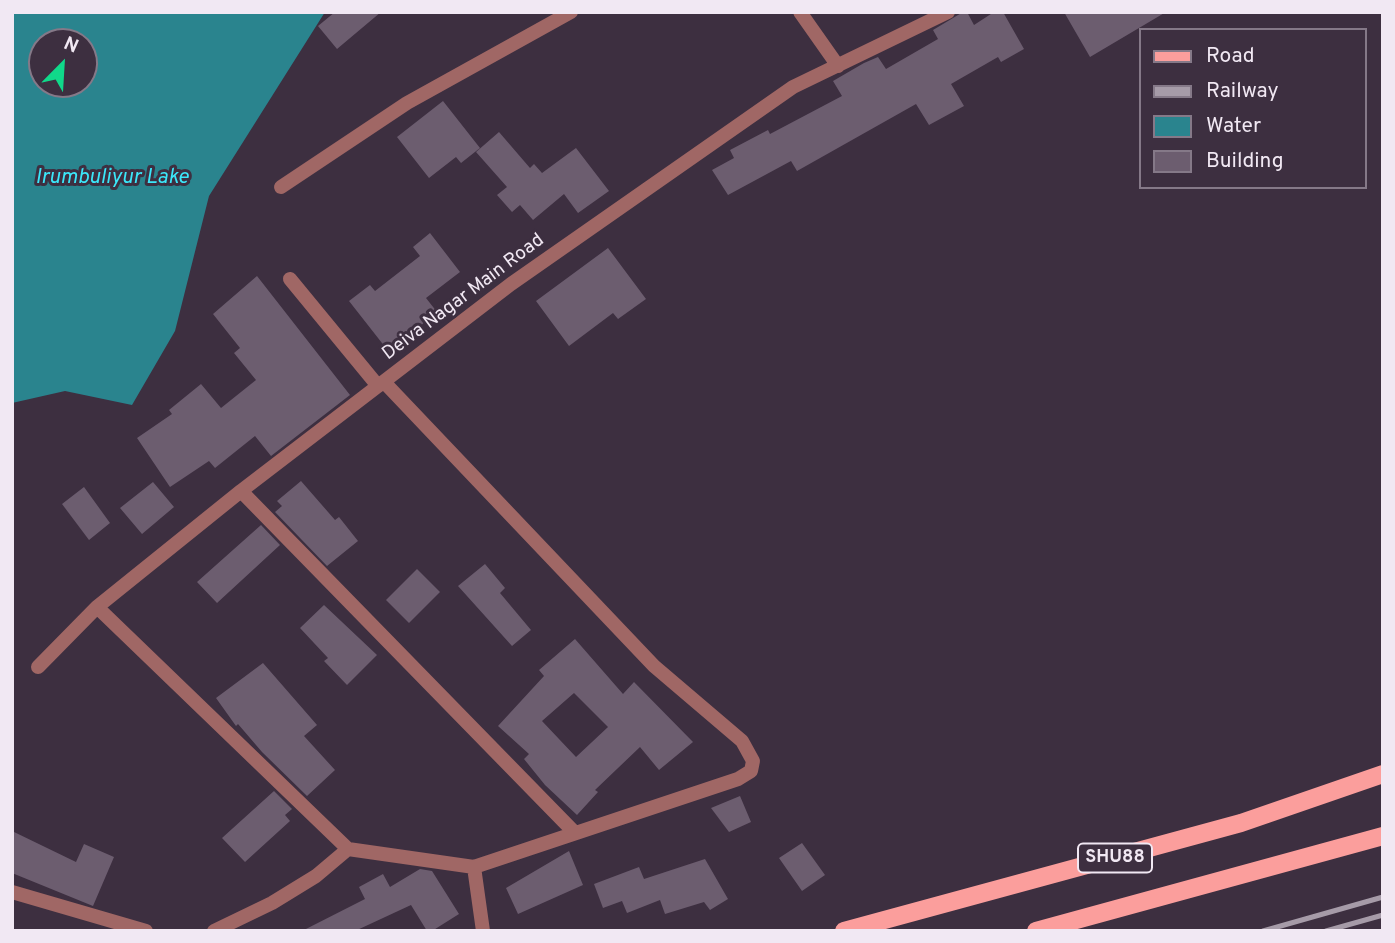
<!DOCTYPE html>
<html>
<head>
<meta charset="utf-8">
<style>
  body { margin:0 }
  #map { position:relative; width:1395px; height:943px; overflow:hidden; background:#3d2f40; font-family:Overpass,sans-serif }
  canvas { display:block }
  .frame { position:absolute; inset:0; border:14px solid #f1e8f3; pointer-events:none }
  .legend { position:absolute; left:1139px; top:28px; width:228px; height:161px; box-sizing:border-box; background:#3d2f40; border:2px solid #857988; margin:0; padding:9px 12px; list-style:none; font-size:21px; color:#f1e8f3 }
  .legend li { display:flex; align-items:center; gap:14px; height:35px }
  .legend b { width:35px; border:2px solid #857988 }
  .north { position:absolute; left:28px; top:28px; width:70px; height:70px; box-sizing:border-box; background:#3d2f40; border:2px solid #857988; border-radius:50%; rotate:24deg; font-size:19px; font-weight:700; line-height:28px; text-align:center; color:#f1e8f3 }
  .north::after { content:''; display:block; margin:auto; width:24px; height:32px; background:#10d98a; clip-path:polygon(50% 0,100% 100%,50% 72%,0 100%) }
</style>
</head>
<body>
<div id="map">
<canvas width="1395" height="943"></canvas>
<div class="frame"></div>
<ul class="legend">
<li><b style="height:9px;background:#fb9e9c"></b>Road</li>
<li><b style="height:9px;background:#a69ba8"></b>Railway</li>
<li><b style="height:19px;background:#2a848e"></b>Water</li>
<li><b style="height:19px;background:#6c5d6f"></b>Building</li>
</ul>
<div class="north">N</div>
</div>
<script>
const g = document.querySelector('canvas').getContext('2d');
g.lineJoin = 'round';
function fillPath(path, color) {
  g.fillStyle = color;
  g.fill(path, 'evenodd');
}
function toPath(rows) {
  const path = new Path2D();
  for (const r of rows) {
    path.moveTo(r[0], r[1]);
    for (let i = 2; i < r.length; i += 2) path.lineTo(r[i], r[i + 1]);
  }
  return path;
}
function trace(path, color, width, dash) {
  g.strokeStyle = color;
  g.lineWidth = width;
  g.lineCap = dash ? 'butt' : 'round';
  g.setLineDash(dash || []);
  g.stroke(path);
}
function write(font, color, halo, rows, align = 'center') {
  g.font = font + ' Overpass,sans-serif';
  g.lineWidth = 6;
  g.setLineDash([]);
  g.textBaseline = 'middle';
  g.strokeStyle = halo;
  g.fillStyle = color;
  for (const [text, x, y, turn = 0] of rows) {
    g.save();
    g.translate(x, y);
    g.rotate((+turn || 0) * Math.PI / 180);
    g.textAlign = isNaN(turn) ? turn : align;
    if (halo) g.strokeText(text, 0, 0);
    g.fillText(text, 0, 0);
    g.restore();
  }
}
const water = toPath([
  [12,12,325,12,209,196,175,331,132,405,65,391,12,403],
  [42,42,84,42,84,84,42,84]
]);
const building = toPath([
  [335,12,381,12,337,49,318,26],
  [963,12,967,12,974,25,994,12,1003,12,1024,49,1001,62,998,57,951,84,964,106,929,125,916,104,797,171,791,161,728,195,712,170,734,158,730,150,768,130,770,134,842,96,833,81,864,63,878,57,886,69,938,39,933,30],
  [1064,12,1166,12,1090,57],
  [443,101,480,148,461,163,456,157,429,178,397,137],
  [499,132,530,168,534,164,542,173,576,148,609,191,578,213,564,194,533,220,520,205,512,212,497,195,507,187,476,152],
  [430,233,460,272,426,298,437,312,389,352,349,301,370,285,375,291,420,256,413,247],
  [608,248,646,299,618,319,613,313,569,346,536,301],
  [257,276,350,395,271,456,255,436,215,468,209,461,170,487,137,438,172,414,169,410,201,384,221,408,256,380,234,353,240,348,213,314],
  [301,481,335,520,339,517,358,541,327,566,275,512,282,506,277,501],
  [153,482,174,507,142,534,120,508],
  [84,487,110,523,89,540,62,504],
  [261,525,280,545,217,603,197,582],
  [485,564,505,588,500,593,531,630,512,646,458,586],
  [417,569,440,592,409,623,386,600],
  [324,605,377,655,347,685,324,661,328,658,300,628],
  [575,639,623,694,634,682,693,742,659,770,640,747,595,790,598,792,577,815,545,785,524,759,529,754,498,726,544,676,539,670],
  [574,693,608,727,576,757,542,721],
  [263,663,317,725,304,736,335,770,307,796,262,752,238,724,236,726,216,698],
  [274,791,292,809,285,815,290,821,245,862,222,838],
  [740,796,751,822,729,832,711,808],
  [12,831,76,862,84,844,114,857,93,906,12,873],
  [802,843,825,875,802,891,779,858],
  [569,851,583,885,518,914,506,888],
  [705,859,728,899,710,910,704,902,665,914,660,900,627,913,622,901,603,908,594,884,639,867,644,879],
  [420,869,432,871,459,914,432,931,427,931,411,905,355,931,302,931,365,899,359,887,383,874,390,887]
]);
const minor = toPath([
  [800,12,838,66],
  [281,187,407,103,571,12],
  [290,279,378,386],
  [384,382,654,666,742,741,753,761,751,771,738,779,474,867],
  [241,491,575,833],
  [97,607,348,849,474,867,483,931],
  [38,667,97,607,241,491,511,284,793,87,948,12],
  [12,892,146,931],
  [214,931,272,903,316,876,348,849]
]);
const primary = toPath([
  [844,931,1241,823,1383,774],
  [1036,931,1383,836]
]);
const rail = toPath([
  [1263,931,1383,897],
  [1326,931,1383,915]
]);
const shields = [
  [1115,858,74]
];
const shieldNames = [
  ["SHU88",1115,858]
];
const streetNames = [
  ["Deiva Nagar Main Road",464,298,-37]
];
const waterNames = [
  ["Irumbuliyur Lake",112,179]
];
fillPath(water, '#2a848e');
fillPath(building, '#6c5d6f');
trace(minor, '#a06765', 14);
trace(primary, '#fb9e9c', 18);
trace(rail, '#a69ba8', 5);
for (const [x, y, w] of shields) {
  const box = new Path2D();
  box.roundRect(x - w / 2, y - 14.5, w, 29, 5);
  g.fillStyle = '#3d2f40';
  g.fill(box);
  trace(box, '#f1e8f3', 2);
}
write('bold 18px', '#f1e8f3', null, shieldNames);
write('19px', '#f1e8f3', '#3d2f40', streetNames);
write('italic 21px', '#3be7f9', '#3d2f40', waterNames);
</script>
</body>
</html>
